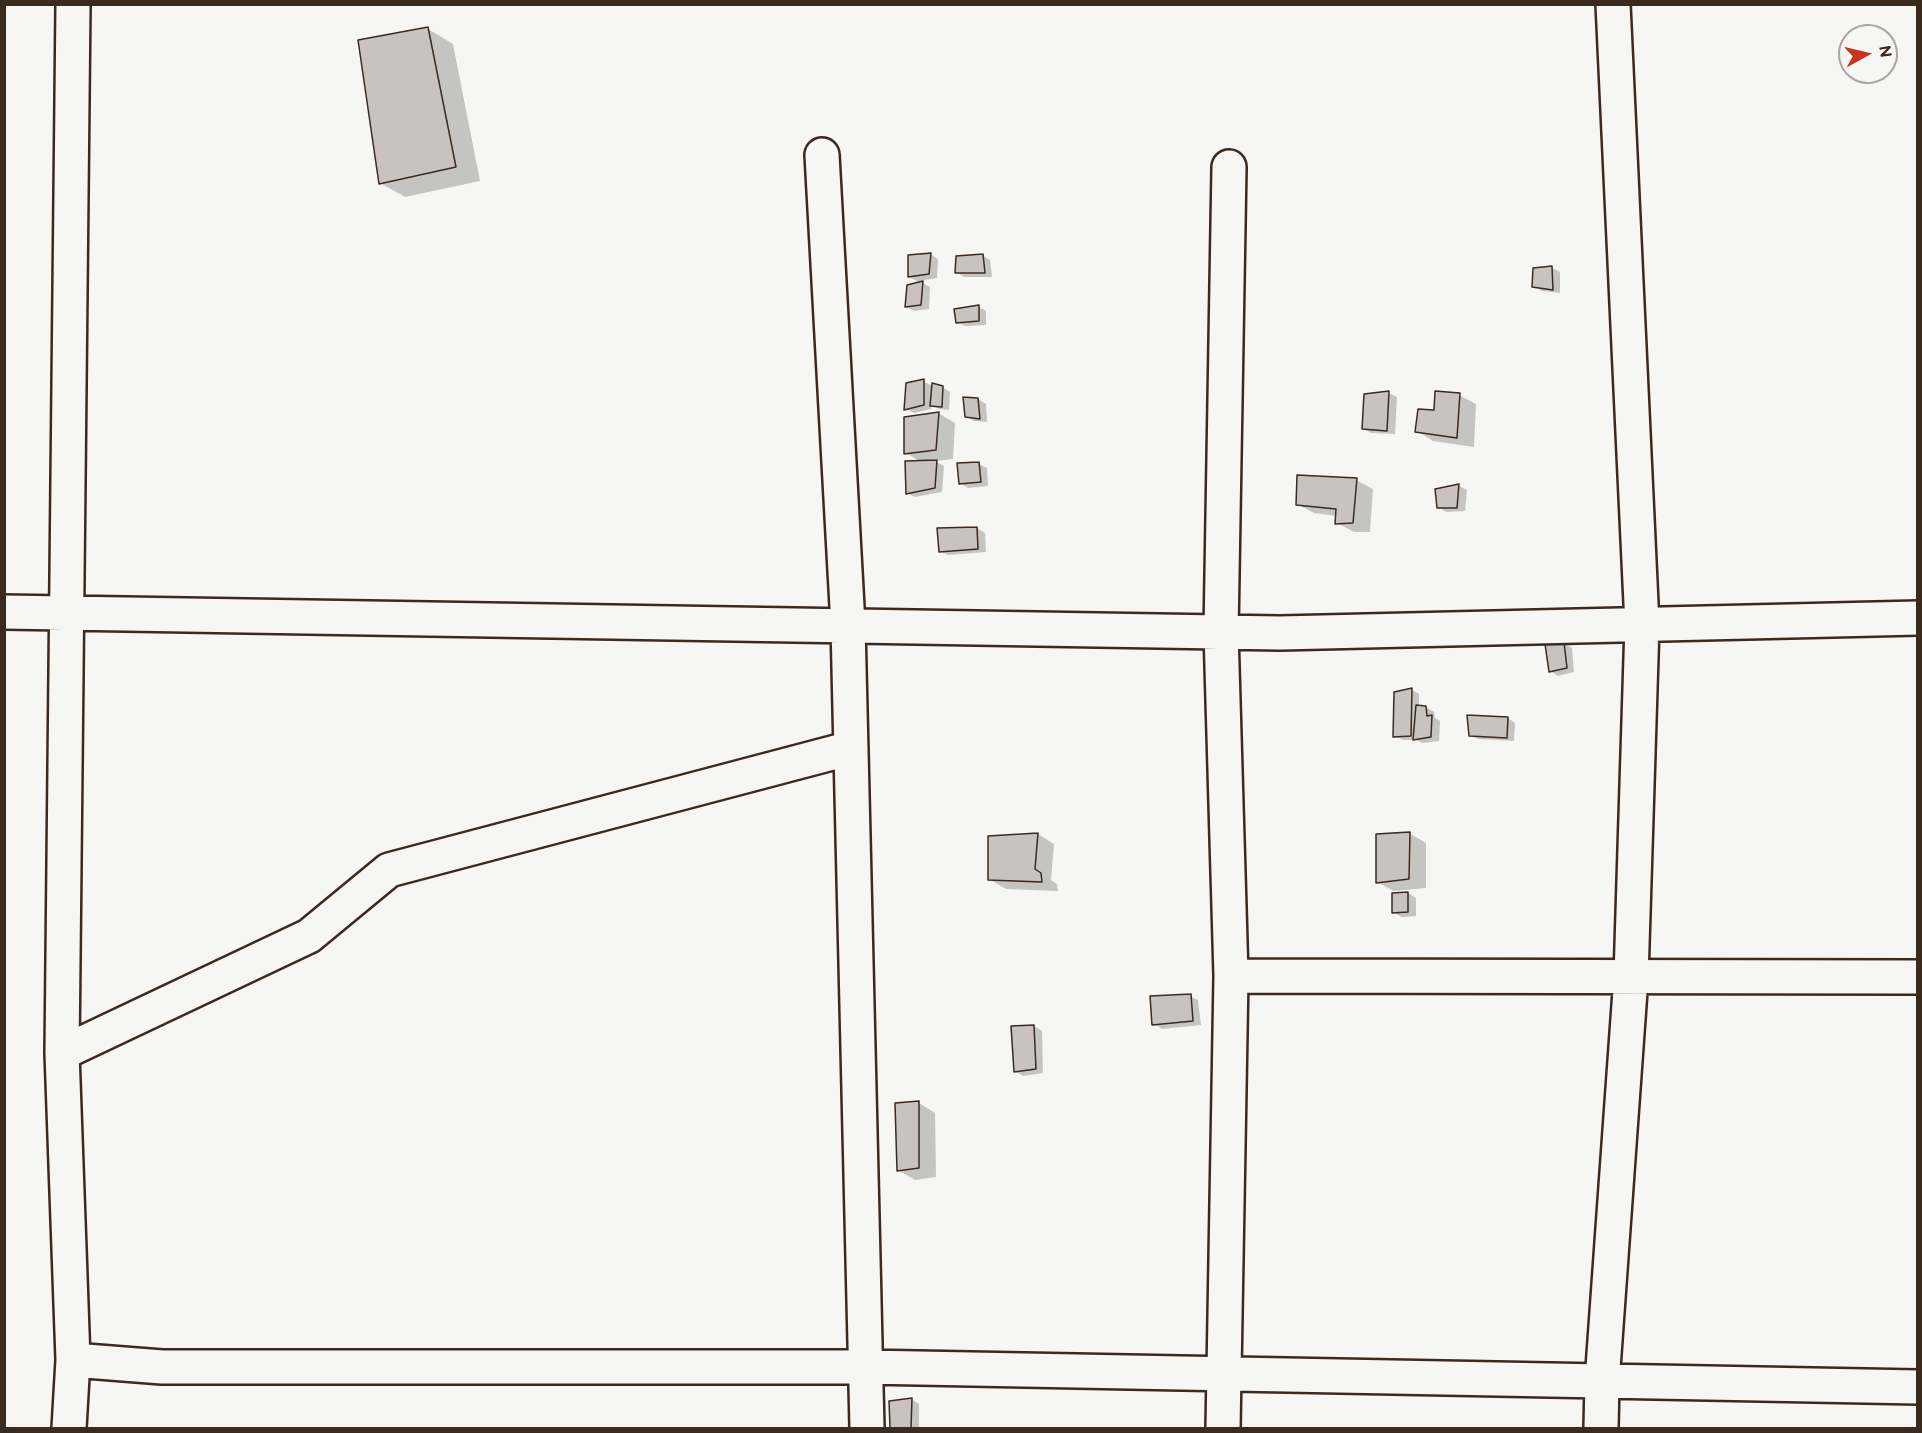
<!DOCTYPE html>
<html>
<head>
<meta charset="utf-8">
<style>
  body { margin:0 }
  #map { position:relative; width:1922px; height:1433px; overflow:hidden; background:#f6f6f2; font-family:"Balsamiq Sans",sans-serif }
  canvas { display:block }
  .frame { position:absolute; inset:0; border:6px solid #3b2a1e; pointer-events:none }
  .north { position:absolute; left:1838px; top:24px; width:60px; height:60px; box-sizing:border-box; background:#f6f6f2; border:2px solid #aba49d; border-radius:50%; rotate:82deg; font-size:16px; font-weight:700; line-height:24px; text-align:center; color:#3b2a1e }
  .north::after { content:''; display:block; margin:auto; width:21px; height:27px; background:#c8321e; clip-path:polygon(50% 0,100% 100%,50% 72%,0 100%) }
</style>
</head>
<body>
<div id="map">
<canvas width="1922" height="1433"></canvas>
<div class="frame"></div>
<div class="north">N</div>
</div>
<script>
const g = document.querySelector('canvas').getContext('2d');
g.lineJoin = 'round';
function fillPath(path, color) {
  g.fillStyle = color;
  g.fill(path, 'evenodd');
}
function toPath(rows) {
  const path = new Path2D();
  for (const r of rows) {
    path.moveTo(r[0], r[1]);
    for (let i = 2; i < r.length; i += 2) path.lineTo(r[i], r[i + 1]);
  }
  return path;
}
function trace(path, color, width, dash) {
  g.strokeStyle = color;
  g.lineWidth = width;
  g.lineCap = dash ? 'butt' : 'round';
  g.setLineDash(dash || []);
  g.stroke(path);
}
const shadow = toPath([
  [428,29,453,44,480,181,405,197,380,183],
  [930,254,938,259,937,278,919,281,930,287,929,309,914,311,906,307,921,283,909,277],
  [982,255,990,260,992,277,964,277,956,272],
  [1552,268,1560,272,1560,293,1542,291,1534,286],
  [979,307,986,311,986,325,965,326,957,322],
  [923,381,934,387,942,387,950,392,949,410,939,409,931,405,931,409,914,413,906,409],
  [1389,393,1397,397,1395,434,1371,433,1364,429,1365,395],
  [1459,395,1476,404,1474,447,1433,441,1417,431,1436,411],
  [978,399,986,404,987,422,974,421,966,416],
  [938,413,955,423,953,459,935,461,944,466,942,492,915,497,907,493,921,462,906,453],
  [979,464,987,468,988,486,968,488,960,483],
  [1356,480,1373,489,1370,532,1354,532,1337,523,1337,516,1314,513,1297,504],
  [1459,486,1467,490,1465,511,1446,512,1438,507,1437,490],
  [977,528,985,533,986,552,948,555,940,551],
  [1564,643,1572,648,1574,672,1558,676,1550,671],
  [1412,690,1419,694,1419,707,1426,707,1434,712,1435,718,1440,721,1439,741,1423,743,1416,740,1403,740,1395,736],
  [1508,718,1515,723,1514,741,1478,739,1470,735],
  [1409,833,1426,843,1426,888,1394,891,1377,882],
  [1038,834,1054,844,1051,880,1057,884,1058,891,1006,889,989,879],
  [1408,893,1416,898,1416,916,1402,917,1394,913,1393,895],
  [1190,996,1198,1000,1201,1025,1162,1029,1154,1024],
  [1034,1026,1042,1031,1043,1073,1023,1076,1015,1071],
  [919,1103,935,1113,936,1177,915,1180,898,1170],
  [911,1399,919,1404,919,1428,892,1428,890,1402]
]);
const building = toPath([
  [428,27,456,167,379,184,358,40,428,27],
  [931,253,929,274,908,277,908,255,931,253],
  [983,254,985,273,955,273,956,256,983,254],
  [1552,266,1553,290,1532,287,1533,268,1552,266],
  [923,281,921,305,905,307,907,285,923,281],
  [979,305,979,321,956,323,954,309,979,305],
  [924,379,924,405,904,410,906,383,924,379],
  [932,383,943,386,942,407,930,406,932,383],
  [1389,391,1387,431,1362,429,1364,394,1389,391],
  [1435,391,1460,393,1457,438,1415,432,1418,409,1434,410,1435,391],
  [963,397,978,398,980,419,965,417,963,397],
  [939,412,936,450,904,454,904,417,939,412],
  [937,460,935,488,906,494,905,461,937,460],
  [979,462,981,482,959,484,957,463,979,462],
  [1297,475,1357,478,1353,523,1335,524,1336,509,1296,505,1297,475],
  [1459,484,1457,508,1437,508,1435,489,1459,484],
  [977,527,978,549,939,552,937,528,977,527],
  [1564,642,1567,668,1549,672,1545,644,1564,642],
  [1412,688,1411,736,1393,737,1394,692,1412,688],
  [1416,705,1426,706,1427,716,1432,715,1431,737,1413,740,1416,705],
  [1467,715,1508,717,1507,738,1469,736,1467,715],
  [1410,832,1409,879,1376,883,1376,834,1410,832],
  [1038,833,1035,869,1041,873,1042,882,988,880,988,836,1038,833],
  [1408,892,1408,912,1392,913,1392,893,1408,892],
  [1191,994,1193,1021,1152,1025,1150,996,1191,994],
  [1034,1025,1036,1069,1014,1072,1011,1026,1034,1025],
  [919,1101,919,1168,897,1171,895,1103,919,1101],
  [912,1398,911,1428,890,1428,889,1401,912,1398]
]);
const minor = toPath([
  [822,155,848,625,867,1428],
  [4,612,1280,633,1918,618],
  [1231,976,1918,977],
  [62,1053,309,936,389,870,851,748],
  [73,1360,162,1367,866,1367,1918,1387],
  [69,1428,73,1360,62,1053,73,4],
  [1223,1428,1231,976,1221,632,1229,167],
  [1601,1428,1602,1382,1631,977,1642,625,1613,4]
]);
fillPath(shadow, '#0003');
fillPath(building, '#c8c3be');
trace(building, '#3b2a1e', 1.5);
trace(minor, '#3b2a1e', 38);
trace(minor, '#f6f6f2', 33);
</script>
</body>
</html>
